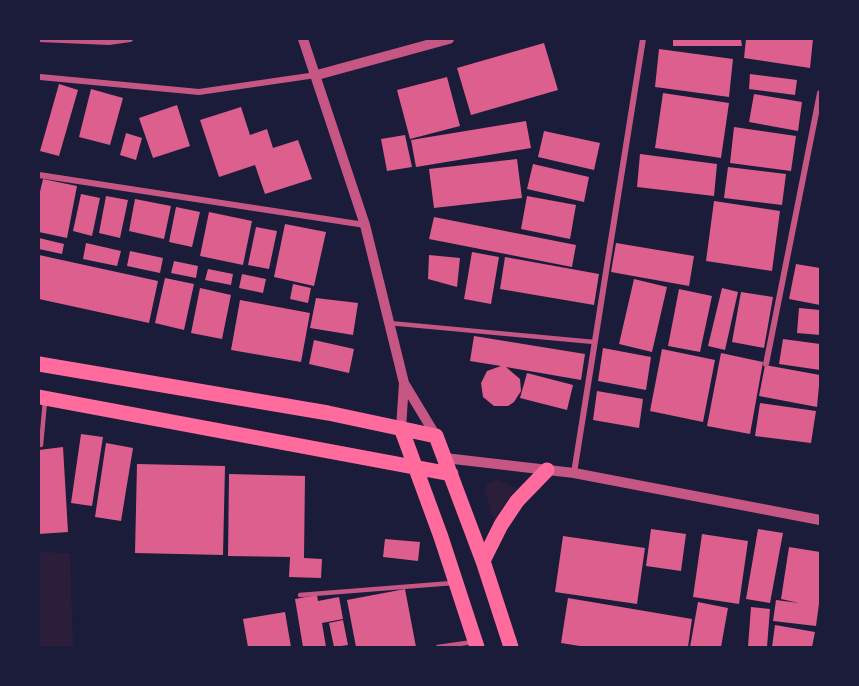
<!DOCTYPE html>
<html>
<head>
<meta charset="utf-8">
<style>
  body { margin:0 }
  #map { position:relative; width:859px; height:686px; overflow:hidden; background:#1b1b3a; font-family:Montserrat,sans-serif }
  canvas { display:block }
  .frame { position:absolute; inset:0; border:40px solid #1b1b3a; pointer-events:none }
</style>
</head>
<body>
<div id="map">
<canvas width="859" height="686"></canvas>
<div class="frame"></div>
</div>
<script>
const g = document.querySelector('canvas').getContext('2d');
g.lineJoin = 'round';
function fillPath(path, color) {
  g.fillStyle = color;
  g.fill(path, 'evenodd');
}
function toPath(rows) {
  const path = new Path2D();
  for (const r of rows) {
    path.moveTo(r[0], r[1]);
    for (let i = 2; i < r.length; i += 2) path.lineTo(r[i], r[i + 1]);
  }
  return path;
}
function trace(path, color, width, dash) {
  g.strokeStyle = color;
  g.lineWidth = width;
  g.lineCap = dash ? 'butt' : 'round';
  g.setLineDash(dash || []);
  g.stroke(path);
}
const green = toPath([
  [497,480,517,488,503,506,497,522,491,513,485,490,488,483],
  [39,552,70,553,73,647,39,647]
]);
const building = toPath([
  [673,39,741,39,742,46,673,46],
  [746,39,813,39,810,68,744,58],
  [544,43,558,90,471,115,457,68],
  [659,49,733,59,729,97,655,87],
  [750,74,797,80,795,95,749,89],
  [447,77,460,126,410,139,397,90],
  [59,84,78,90,59,156,40,151],
  [91,89,123,98,110,145,79,137],
  [663,93,729,103,721,158,655,148],
  [754,94,802,102,798,131,749,122],
  [177,105,190,146,153,158,139,118],
  [241,107,250,135,267,129,273,148,298,140,312,179,265,194,255,165,219,177,200,120],
  [526,121,531,148,416,167,411,140],
  [734,127,796,136,791,171,730,163],
  [544,131,600,143,594,170,538,157],
  [126,133,142,138,136,160,120,155],
  [405,135,412,167,387,171,381,139],
  [640,154,717,164,714,196,637,187],
  [517,159,522,198,434,208,429,169],
  [533,164,589,177,584,202,527,189],
  [728,167,786,174,782,205,724,198],
  [43,179,77,186,67,238,39,232,39,196],
  [81,194,100,198,92,236,73,231],
  [106,196,128,200,120,238,99,233],
  [527,196,576,205,570,239,521,229],
  [135,199,171,206,164,239,129,231],
  [714,201,780,211,772,271,706,261],
  [176,207,200,212,192,247,169,242],
  [209,212,252,221,243,265,200,256],
  [434,217,576,245,572,267,429,239],
  [285,224,326,232,314,286,274,277],
  [256,227,277,231,269,269,248,265],
  [39,238,64,244,62,254,39,249],
  [86,243,121,251,117,266,83,259],
  [616,243,694,256,689,286,611,272],
  [130,251,163,258,160,273,127,266],
  [472,252,499,257,491,304,464,299],
  [39,255,158,281,149,323,39,299],
  [429,255,460,258,457,287,428,279],
  [505,257,599,274,594,305,500,289],
  [174,261,198,266,196,278,171,273],
  [796,264,820,268,820,305,789,299],
  [208,269,233,274,231,285,205,280],
  [242,274,266,279,263,293,239,288],
  [165,278,194,284,184,330,155,323],
  [634,279,667,287,652,352,619,344],
  [293,284,311,288,308,303,290,299],
  [200,288,231,295,222,339,191,333],
  [722,288,738,292,725,350,708,346],
  [679,289,712,296,700,352,668,346],
  [741,292,773,297,764,348,732,342],
  [316,298,358,303,353,335,310,328],
  [240,300,310,313,301,362,231,350],
  [799,308,820,310,820,335,797,333],
  [474,336,585,354,581,380,506,367,520,379,521,391,514,402,508,406,494,406,483,397,481,383,487,371,501,366,470,361],
  [783,339,820,344,820,370,779,364],
  [314,340,354,349,349,373,309,364],
  [603,348,651,357,646,390,598,381],
  [662,349,715,360,703,422,650,411],
  [721,353,763,362,750,434,707,426],
  [765,365,820,375,817,407,759,396],
  [527,373,573,385,567,410,520,398],
  [597,391,643,399,639,428,593,420],
  [760,403,816,411,811,443,755,436],
  [81,434,103,437,92,506,71,503],
  [106,443,133,448,121,521,95,517],
  [63,447,68,532,39,534,39,450],
  [137,464,225,466,223,555,135,553],
  [229,474,305,476,304,558,322,559,321,578,289,577,290,557,228,556],
  [651,529,686,534,681,571,646,566],
  [758,529,783,533,770,603,746,599],
  [702,534,748,541,739,604,693,597],
  [563,536,645,548,637,604,555,592],
  [385,539,420,542,418,561,383,557],
  [789,547,820,552,820,596,816,626,773,621,776,600,799,603,781,599],
  [405,589,416,647,356,647,347,600],
  [317,595,318,601,339,597,343,619,322,623,326,647,303,647,295,599],
  [568,598,692,619,688,647,586,647,561,643],
  [698,602,728,608,721,647,690,647],
  [751,607,770,609,767,647,748,647],
  [285,612,291,647,248,647,243,619],
  [343,620,348,645,334,647,329,623],
  [775,625,815,632,812,647,772,647]
]);
const service = toPath([
  [389,323,594,342],
  [41,445,45,401],
  [300,595,453,583],
  [438,647,473,642]
]);
const minor = toPath([
  [39,39,109,42,130,39],
  [40,77,199,92,316,75],
  [39,175,365,225],
  [766,364,820,93],
  [574,473,643,39]
]);
const tertiary = toPath([
  [303,39,365,225,404,383,436,436],
  [317,75,449,39],
  [401,428,404,383],
  [445,458,574,473,820,520]
]);
const primary = toPath([
  [39,364,328,413,436,436,483,561,511,647],
  [39,397,451,474],
  [401,428,441,537,477,647],
  [483,561,501,525,517,501,547,470]
]);
fillPath(green, '#2a1e3b');
fillPath(building, '#dd5f8e');
trace(service, '#c65784', 4.5);
trace(minor, '#c65784', 6);
trace(tertiary, '#c65784', 10);
trace(primary, '#ff6b9d', 15);
</script>
</body>
</html>
